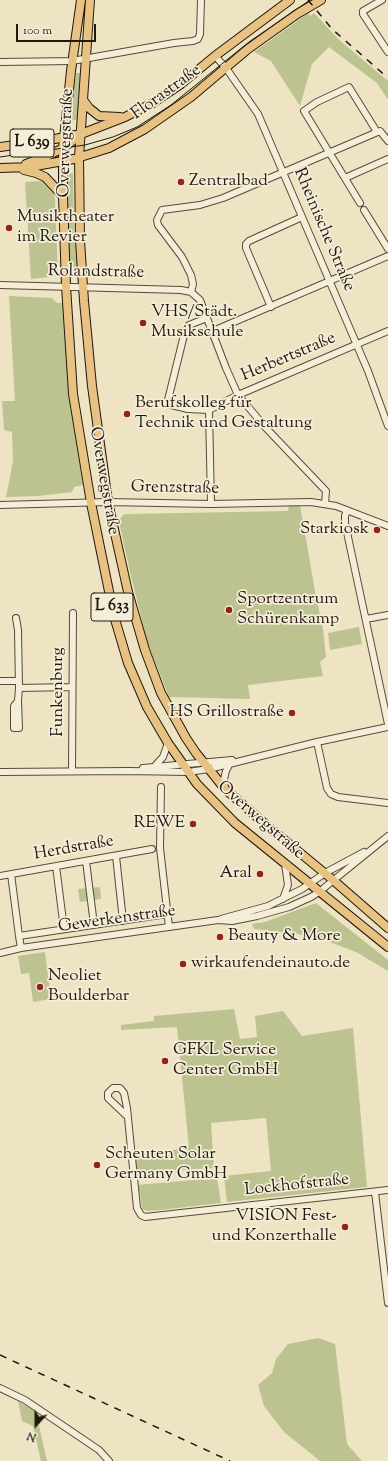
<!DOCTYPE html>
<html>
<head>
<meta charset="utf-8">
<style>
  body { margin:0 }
  #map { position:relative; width:388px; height:1461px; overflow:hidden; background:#eee4c3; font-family:"Sorts Mill Goudy",serif }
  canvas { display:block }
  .north { position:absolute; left:16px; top:1405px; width:40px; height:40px; -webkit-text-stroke:3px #f4edd8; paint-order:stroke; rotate:201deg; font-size:11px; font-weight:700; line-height:16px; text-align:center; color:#22180e }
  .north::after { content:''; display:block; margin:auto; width:14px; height:18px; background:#22180e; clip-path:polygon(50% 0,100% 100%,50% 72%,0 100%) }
  .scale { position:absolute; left:16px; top:24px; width:80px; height:18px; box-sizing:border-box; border:2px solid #22180e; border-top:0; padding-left:5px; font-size:12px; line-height:14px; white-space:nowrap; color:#22180e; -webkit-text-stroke:3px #f4edd8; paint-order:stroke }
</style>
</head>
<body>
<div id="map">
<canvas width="388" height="1461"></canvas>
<div class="north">N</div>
<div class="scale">100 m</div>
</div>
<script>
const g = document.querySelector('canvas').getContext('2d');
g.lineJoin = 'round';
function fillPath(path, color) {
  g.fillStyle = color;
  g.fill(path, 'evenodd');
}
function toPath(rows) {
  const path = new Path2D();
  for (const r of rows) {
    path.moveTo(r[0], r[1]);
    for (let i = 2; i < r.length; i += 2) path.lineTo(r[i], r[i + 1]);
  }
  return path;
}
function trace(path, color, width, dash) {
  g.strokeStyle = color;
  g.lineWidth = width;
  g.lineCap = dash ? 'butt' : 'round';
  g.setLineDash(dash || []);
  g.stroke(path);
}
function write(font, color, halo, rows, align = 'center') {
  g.font = font + ' "Sorts Mill Goudy",serif';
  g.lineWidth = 3.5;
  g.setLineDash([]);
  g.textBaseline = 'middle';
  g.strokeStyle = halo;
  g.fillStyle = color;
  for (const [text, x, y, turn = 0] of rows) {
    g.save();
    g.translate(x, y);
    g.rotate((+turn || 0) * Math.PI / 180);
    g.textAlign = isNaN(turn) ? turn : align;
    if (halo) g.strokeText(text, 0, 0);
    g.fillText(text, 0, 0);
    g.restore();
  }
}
const green = toPath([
  [308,13,310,16,314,13,338,39,388,81,388,100,377,83,329,47,312,64,300,106,271,61,254,52],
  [76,73,80,73,79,119,71,121],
  [67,173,73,173,74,236,78,271,70,271],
  [41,181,53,193,55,199,58,276,31,279,25,182],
  [9,296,52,298,57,303,63,303,74,429,83,485,74,487,72,492,38,496,6,497,13,461,12,432,4,430,2,401,15,401],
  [300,505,315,591,323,629,326,657,320,662,323,676,248,685,250,699,169,697,147,641,130,572,119,522,120,519,123,515,127,514,288,511,289,506],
  [359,627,362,644,330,650,328,633],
  [100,887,101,899,80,902,78,889],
  [316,903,388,960,388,971,356,952,314,936,254,929,252,924,265,922],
  [45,952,51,999,33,1002,29,973,21,974,18,956],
  [234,1009,240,1039,257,1037,255,1016,283,1011,302,1036,353,1028,367,1187,227,1202,224,1176,271,1171,266,1118,211,1123,214,1168,134,1173,132,1155,189,1148,177,1027,121,1030,121,1025,154,1021,154,1016],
  [217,1178,221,1203,160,1210,147,1211,142,1209,140,1193,137,1185],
  [318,1338,335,1344,347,1444,362,1461,320,1461,284,1432,264,1406,258,1385,272,1373,276,1359,288,1344],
  [18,1401,36,1412,47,1461,41,1461,33,1426,22,1421]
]);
const minor = toPath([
  [382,0,363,11,363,14,388,52],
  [215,56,226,68,258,114,368,371,388,426],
  [0,62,72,61,174,43,193,41,198,39,200,34,201,0],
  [345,178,388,159],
  [360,203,304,111,317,102,349,87,377,132],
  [364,210,388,249],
  [0,285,181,290,191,292,200,300,226,368,238,395,266,428,326,491,325,504],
  [191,292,193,284,191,275,182,257,158,225,157,220,162,210,200,205,223,198,380,131,388,141],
  [271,307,246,248,246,244,249,241,302,217],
  [207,318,189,325,185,331,167,404,188,409,209,410],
  [213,331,388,256],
  [211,504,209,410,238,395,388,331],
  [0,505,108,502,211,504,311,502,336,506,388,526],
  [347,510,345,516,345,523,388,724],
  [16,618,18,630,19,688,18,701,14,706,14,728,19,728,18,701],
  [366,619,388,615],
  [0,681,19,681],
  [19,688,72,687],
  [317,742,327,788,331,794,338,797,388,803],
  [154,767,163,757,168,743],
  [143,768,232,760],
  [72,771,73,613],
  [0,772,129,771,188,772,209,769,317,742,388,727],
  [161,787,160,848,169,927],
  [225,789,224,779,226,771,230,763],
  [116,856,123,921],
  [86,861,94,925],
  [56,866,64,929],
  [11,874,19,936],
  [0,876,152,849],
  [283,899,288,885,285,864],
  [221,919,268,906,302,889,325,873,364,852],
  [21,948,19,936,167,914],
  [0,953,21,948,218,920,232,921,257,916,289,907,311,897,319,892,388,836],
  [127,1116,108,1098,108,1093,113,1088,120,1088,124,1093,127,1108,137,1208,141,1215,145,1217,388,1190],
  [375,1192,388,1303],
  [0,1388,25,1400,99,1450,109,1461]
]);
const major = toPath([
  [81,0,71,71,63,148,63,196,66,286,73,394,91,503,114,616,128,663,147,707,168,743,197,784,235,823,388,947],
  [90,0,79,157,80,241,84,301,92,386,108,502,128,592,145,650,161,693,186,738,196,753,225,789,265,824,333,880,388,928],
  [83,100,89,108,99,116,120,117],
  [0,147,44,141,81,134,125,117,151,104,181,84,215,56,290,0],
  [26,164,47,156,63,148,80,135],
  [0,168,30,167,74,159,109,148,145,129,191,97,248,49,297,14,321,0],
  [24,170,36,173,45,177,63,196]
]);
const tram = toPath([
  [0,157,85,145,113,137,137,127,171,105,249,42,310,0]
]);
const rail = toPath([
  [308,0,332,29,388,78],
  [0,1355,230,1461]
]);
const markers = [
  [181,182,4,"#8f2418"],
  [9,228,4,"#8f2418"],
  [143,323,4,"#8f2418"],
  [127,414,4,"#8f2418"],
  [377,530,4,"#8f2418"],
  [229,610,4,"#8f2418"],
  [292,713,4,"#8f2418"],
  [193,824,4,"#8f2418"],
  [260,874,4,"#8f2418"],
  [220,937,4,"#8f2418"],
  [183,964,4,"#8f2418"],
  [40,987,4,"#8f2418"],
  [165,1061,4,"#8f2418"],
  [97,1165,4,"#8f2418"],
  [345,1227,4,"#8f2418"]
];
const shields = [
  [32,143,44],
  [112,607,42]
];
const shieldNames = [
  ["L 639",32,143],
  ["L 633",112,607]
];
const streetNames = [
  ["Florastraße",167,93,-36],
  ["Overwegstraße",67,143,-88],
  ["Rheinische Straße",323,230,67],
  ["Rolandstraße",96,273,1],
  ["Herbertstraße",289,358,-23],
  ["Overwegstraße",103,481,80],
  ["Grenzstraße",175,489,1],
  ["Funkenburg",59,692,-90],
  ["Overwegstraße",260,821,41],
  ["Herdstraße",74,849,-10],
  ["Gewerkenstraße",117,920,-8],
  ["Lockhofstraße",297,1186,-6]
];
const poiNames = [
  ["Zentralbad",189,182],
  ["Musiktheater",17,218],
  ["im Revier",17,238],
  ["VHS/Städt.",151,313],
  ["Musikschule",151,333],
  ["Berufskolleg für",135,404],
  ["Technik und Gestaltung",135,424],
  ["Starkiosk",369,530,"right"],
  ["Sportzentrum",237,600],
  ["Schürenkamp",237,620],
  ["HS Grillostraße",284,713,"right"],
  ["REWE",185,824,"right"],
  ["Aral",252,874,"right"],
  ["Beauty & More",228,937],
  ["wirkaufendeinauto.de",191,964],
  ["Neoliet",48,977],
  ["Boulderbar",48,997],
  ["GFKL Service",173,1051],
  ["Center GmbH",173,1071],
  ["Scheuten Solar",105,1155],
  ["Germany GmbH",105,1175],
  ["VISION Fest-",337,1217,"right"],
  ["und Konzerthalle",337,1237,"right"]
];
fillPath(green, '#bcc391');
trace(minor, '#554b3b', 8);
trace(major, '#22180e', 10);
trace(minor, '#f4edd8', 6);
trace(major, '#e7c282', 8);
trace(tram, '#22180e', 1);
trace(rail, '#22180e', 1.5, [7, 7]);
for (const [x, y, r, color] of markers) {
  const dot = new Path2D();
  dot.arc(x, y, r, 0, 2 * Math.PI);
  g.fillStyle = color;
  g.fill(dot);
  trace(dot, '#f4edd8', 1.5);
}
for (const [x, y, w] of shields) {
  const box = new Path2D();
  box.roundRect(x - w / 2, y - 14, w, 28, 3);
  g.fillStyle = '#f4edd8';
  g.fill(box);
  trace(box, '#22180e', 1);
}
write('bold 16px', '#22180e', null, shieldNames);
write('17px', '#22180e', '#f4edd8', streetNames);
write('17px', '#22180e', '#f4edd8', poiNames, 'left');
</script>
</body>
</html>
